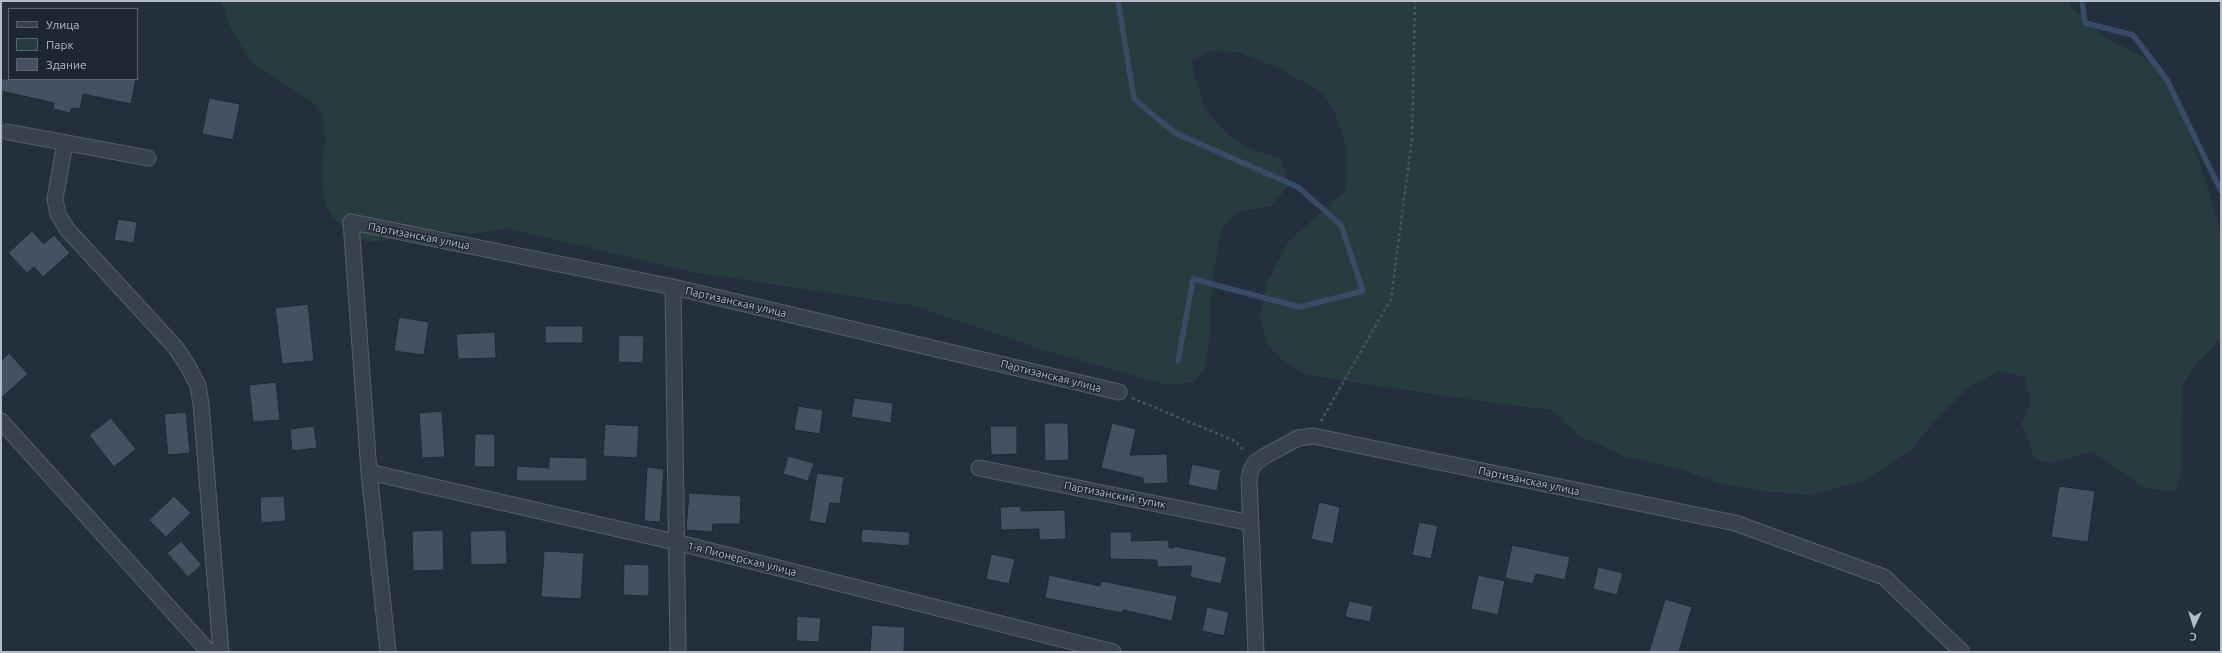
<!DOCTYPE html>
<html>
<head>
<meta charset="utf-8">
<style>
  body { margin:0 }
  #map { position:relative; width:2222px; height:653px; overflow:hidden; background:#242f3e; font-family:Ubuntu,sans-serif }
  canvas { display:block }
  .frame { position:absolute; inset:0; border:2px solid #b4bcc9; pointer-events:none }
  .legend { position:absolute; left:8px; top:8px; width:130px; height:72px; box-sizing:border-box; background:#1d2633; border:1px solid #59626f; margin:0; padding:5px 7px; list-style:none; font-size:12px; color:#b4bcc9 }
  .legend li { display:flex; align-items:center; gap:8px; height:20px }
  .legend b { width:20px; border:1px solid #59626f }
  .north { position:absolute; left:2174px; top:605px; width:40px; height:40px; -webkit-text-stroke:3px #1d2633; paint-order:stroke; rotate:184deg; font-size:11px; font-weight:700; line-height:16px; text-align:center; color:#b4bcc9 }
  .north::after { content:''; display:block; margin:auto; width:14px; height:18px; background:#b4bcc9; clip-path:polygon(50% 0,100% 100%,50% 72%,0 100%) }
</style>
</head>
<body>
<div id="map">
<canvas width="2222" height="653"></canvas>
<div class="frame"></div>
<ul class="legend">
<li><b style="height:5px;background:#38414e"></b>Улица</li>
<li><b style="height:11px;background:#263c3f"></b>Парк</li>
<li><b style="height:11px;background:#455162"></b>Здание</li>
</ul>
<div class="north">С</div>
</div>
<script>
const g = document.querySelector('canvas').getContext('2d');
g.lineJoin = 'round';
function fillPath(path, color) {
  g.fillStyle = color;
  g.fill(path, 'evenodd');
}
function toPath(rows) {
  const path = new Path2D();
  for (const r of rows) {
    path.moveTo(r[0], r[1]);
    for (let i = 2; i < r.length; i += 2) path.lineTo(r[i], r[i + 1]);
  }
  return path;
}
function trace(path, color, width, dash) {
  g.strokeStyle = color;
  g.lineWidth = width;
  g.lineCap = dash ? 'butt' : 'round';
  g.setLineDash(dash || []);
  g.stroke(path);
}
function write(font, color, halo, rows, align = 'center') {
  g.font = font + ' Ubuntu,sans-serif';
  g.lineWidth = 3;
  g.setLineDash([]);
  g.textBaseline = 'middle';
  g.strokeStyle = halo;
  g.fillStyle = color;
  for (const [text, x, y, turn = 0] of rows) {
    g.save();
    g.translate(x, y);
    g.rotate((+turn || 0) * Math.PI / 180);
    g.textAlign = isNaN(turn) ? turn : align;
    if (halo) g.strokeText(text, 0, 0);
    g.fillText(text, 0, 0);
    g.restore();
  }
}
const green = toPath([
  [219,1,2069,1,2071,7,2106,38,2139,55,2161,70,2179,100,2217,217,2221,241,2221,339,2194,366,2183,386,2182,468,2175,491,2144,488,2092,451,2051,463,2035,459,2021,424,2030,401,2024,377,1999,371,1967,389,1932,424,1912,449,1867,480,1811,495,1763,491,1720,484,1681,469,1626,457,1580,436,1552,410,1486,402,1306,375,1284,361,1267,345,1260,317,1267,283,1288,242,1345,191,1347,149,1333,109,1321,92,1278,68,1237,52,1209,51,1191,62,1205,109,1231,137,1255,151,1282,159,1289,185,1272,206,1238,212,1222,228,1212,281,1210,336,1205,369,1193,383,1164,384,1043,350,916,306,692,272,506,228,473,234,436,230,405,234,381,241,366,241,352,237,332,216,325,204,322,173,325,136,322,114,312,102,251,62,231,29,223,7]
]);
const stream = toPath([
  [1118,1,1134,99,1175,133,1298,187,1341,225,1363,291,1299,307,1193,279,1178,361],
  [2082,1,2085,23,2133,35,2167,80,2221,191]
]);
const building = toPath([
  [1,79,136,79,131,104,83,94,80,109,72,108,70,113,53,109,54,103,1,91,1,79],
  [209,98,240,104,233,140,202,134,209,98],
  [118,219,137,222,134,243,114,240,118,219],
  [32,231,44,244,54,235,70,253,43,277,34,267,27,273,8,253,32,231],
  [308,304,314,361,282,364,275,308,308,304],
  [399,317,429,322,424,355,394,351,399,317],
  [545,326,583,326,583,343,545,343,545,326],
  [495,332,496,358,458,359,456,334,495,332],
  [619,335,644,336,643,363,618,362,619,335],
  [9,353,28,374,1,398,1,361,9,353],
  [276,382,280,420,253,422,249,385,276,382],
  [854,398,893,403,891,423,851,417,854,398],
  [798,406,823,410,820,434,794,430,798,406],
  [442,411,445,457,422,458,419,413,442,411],
  [186,412,190,453,168,455,164,414,186,412],
  [111,418,136,449,114,467,89,435,111,418],
  [1044,423,1068,423,1069,460,1045,461,1044,423],
  [1112,423,1136,429,1130,455,1167,454,1168,483,1143,484,1143,478,1101,468,1112,423],
  [605,424,639,426,637,458,603,456,605,424],
  [314,426,317,448,292,451,290,429,314,426],
  [990,426,1017,426,1017,454,991,455,990,426],
  [475,434,495,434,495,467,474,467,475,434],
  [788,456,814,463,808,481,783,474,788,456],
  [549,457,587,458,587,481,516,481,517,466,549,468,549,457],
  [1192,464,1221,470,1217,491,1188,485,1192,464],
  [647,467,664,469,660,522,644,521,647,467],
  [817,473,844,477,840,504,830,503,826,524,809,521,817,473],
  [2059,486,2095,491,2088,542,2051,537,2059,486],
  [689,493,741,496,740,524,713,524,712,532,686,530,689,493],
  [174,496,191,513,166,537,149,520,174,496],
  [284,496,286,521,261,523,260,497,284,496],
  [1319,502,1340,507,1333,544,1311,539,1319,502],
  [1021,506,1021,511,1065,510,1066,539,1039,540,1039,529,1001,530,1000,507,1021,506],
  [1419,522,1438,526,1431,559,1412,555,1419,522],
  [862,529,910,532,909,546,861,542,862,529],
  [443,530,444,570,413,571,412,531,443,530],
  [506,530,507,564,471,565,470,531,506,530],
  [1110,532,1132,532,1131,541,1169,540,1169,548,1174,548,1174,546,1227,557,1221,584,1190,577,1192,566,1157,567,1157,560,1110,559,1110,532],
  [181,541,202,565,188,577,167,553,181,541],
  [1512,545,1570,557,1565,580,1536,574,1533,584,1505,578,1512,545],
  [544,551,584,553,581,599,541,597,544,551],
  [991,554,1015,559,1009,584,986,579,991,554],
  [624,564,649,565,649,596,623,595,624,564],
  [1598,567,1623,573,1617,595,1593,589,1598,567],
  [1049,575,1100,586,1101,581,1177,596,1172,621,1123,610,1122,613,1045,598,1049,575],
  [1478,575,1505,581,1498,615,1471,609,1478,575],
  [1665,599,1692,607,1679,652,1649,652,1665,599],
  [1349,601,1373,606,1370,622,1345,617,1349,601],
  [1207,607,1229,612,1224,636,1202,631,1207,607],
  [797,616,821,618,819,642,796,641,797,616],
  [872,625,905,627,904,652,870,652,872,625]
]);
const path = toPath([
  [1132,398,1235,441,1244,451],
  [1321,421,1391,299,1412,138,1415,1]
]);
const street = toPath([
  [8,132,148,158],
  [65,143,55,199,58,214,67,229,176,348,189,368,198,386,201,404,221,652],
  [673,287,678,652],
  [1,421,209,652],
  [979,468,1251,523],
  [369,472,675,542,1113,652],
  [388,652,369,472,351,222,673,287,1119,392],
  [1256,652,1249,479,1251,470,1255,463,1265,456,1298,438,1313,436,1735,523,1884,577,1962,652]
]);
const streetNames = [
  ["Партизанская улица",419,236,11],
  ["Партизанская улица",736,302,13],
  ["Партизанская улица",1051,376,14],
  ["Партизанская улица",1529,481,12],
  ["Партизанский тупик",1115,495,11],
  ["1-я Пионерская улица",742,559,14]
];
fillPath(green, '#263c3f');
trace(stream, '#394c67', 5.5);
fillPath(building, '#455162');
trace(building, '#1f2835', 1);
trace(street, '#565f6c', 17);
trace(path, '#44595c', 2.5, [3, 3]);
trace(street, '#38414e', 15);
write('11px', '#b4bcc9', '#1d2633', streetNames);
</script>
</body>
</html>
